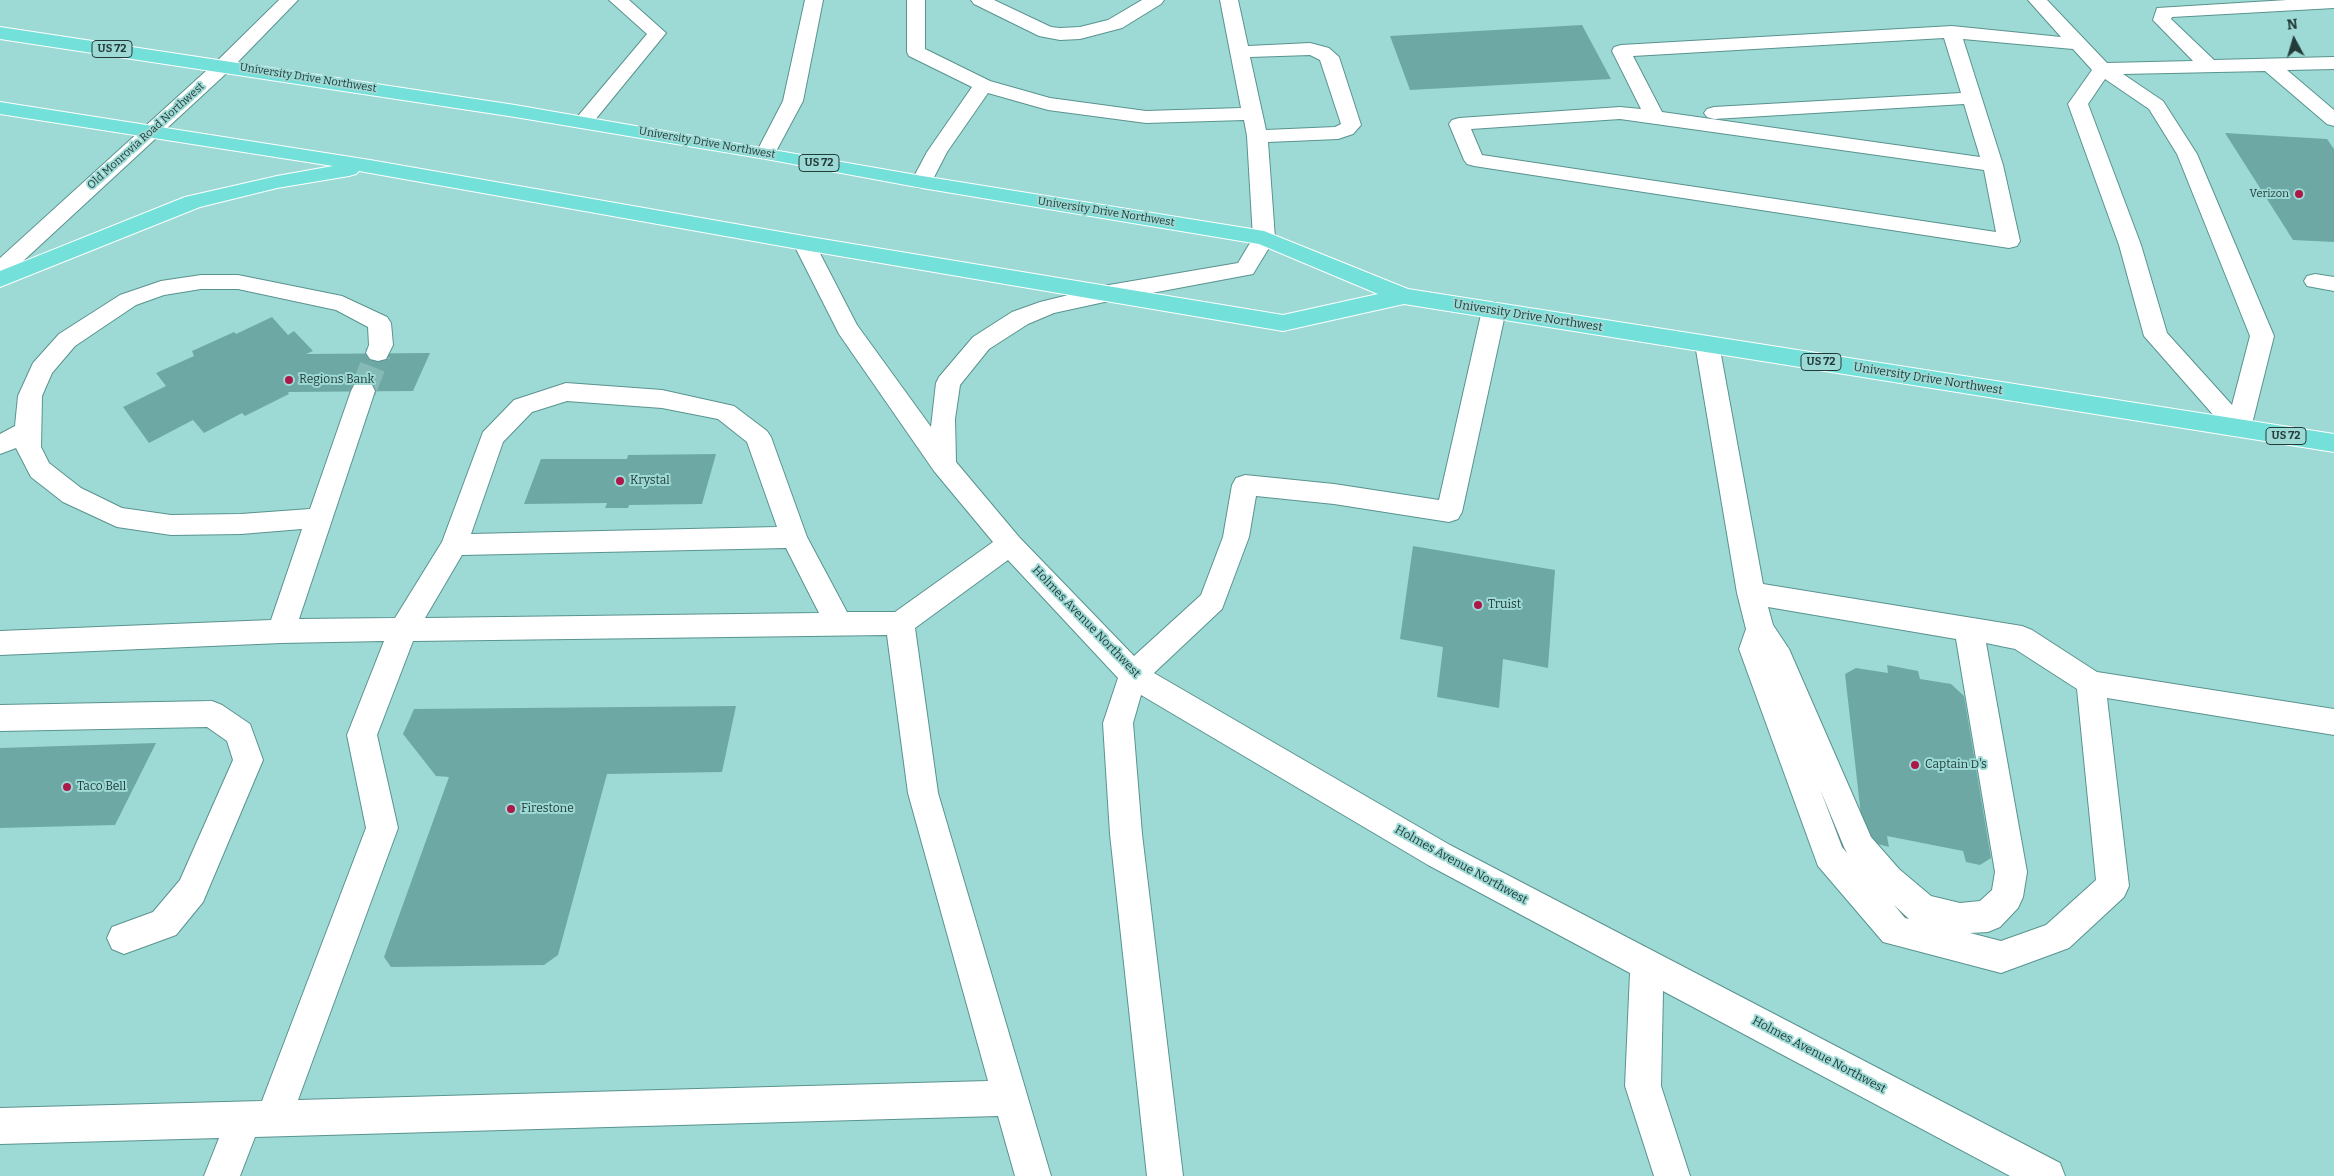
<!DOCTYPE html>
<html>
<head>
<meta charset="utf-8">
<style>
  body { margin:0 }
  #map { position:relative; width:2334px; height:1176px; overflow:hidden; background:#9edad5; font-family:Bitter,serif }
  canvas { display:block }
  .north { position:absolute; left:2269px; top:15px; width:50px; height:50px; -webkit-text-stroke:4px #9edad5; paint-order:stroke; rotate:354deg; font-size:14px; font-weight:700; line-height:20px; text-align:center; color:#233c3a }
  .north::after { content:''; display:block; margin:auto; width:18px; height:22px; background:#233c3a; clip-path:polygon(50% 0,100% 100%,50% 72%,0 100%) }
</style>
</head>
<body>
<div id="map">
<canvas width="2334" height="1176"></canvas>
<div class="north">N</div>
</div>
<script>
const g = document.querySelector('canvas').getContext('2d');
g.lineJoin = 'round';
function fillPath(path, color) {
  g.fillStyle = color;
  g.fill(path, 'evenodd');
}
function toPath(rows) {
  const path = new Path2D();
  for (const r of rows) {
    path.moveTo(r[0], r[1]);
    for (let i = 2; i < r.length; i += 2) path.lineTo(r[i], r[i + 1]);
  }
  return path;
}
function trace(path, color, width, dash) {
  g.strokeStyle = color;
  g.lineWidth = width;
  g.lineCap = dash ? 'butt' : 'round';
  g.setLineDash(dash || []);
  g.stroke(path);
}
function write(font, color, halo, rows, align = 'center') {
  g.font = font + ' Bitter,serif';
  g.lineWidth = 4;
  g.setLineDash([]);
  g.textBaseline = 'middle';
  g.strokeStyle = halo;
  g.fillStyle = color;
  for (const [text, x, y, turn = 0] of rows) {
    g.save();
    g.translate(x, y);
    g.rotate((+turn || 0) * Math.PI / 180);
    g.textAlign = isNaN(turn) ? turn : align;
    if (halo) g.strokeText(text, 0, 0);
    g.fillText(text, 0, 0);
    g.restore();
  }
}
const building = toPath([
  [1582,25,1611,79,1410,90,1390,36],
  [2225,133,2327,139,2334,149,2334,242,2293,240],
  [272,317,288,335,294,331,313,351,306,354,430,353,413,391,288,392,289,394,245,416,242,413,204,433,193,420,149,443,123,407,166,386,156,373,194,356,192,351,234,332,236,334],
  [716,454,702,504,629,505,628,508,605,508,607,503,524,504,541,459,627,459,628,455],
  [1413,546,1555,570,1548,668,1503,659,1499,708,1437,697,1443,647,1400,639],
  [1887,665,1918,671,1920,679,1951,684,1964,696,1991,858,1980,865,1966,862,1963,851,1887,836,1889,847,1874,843,1863,833,1845,674,1856,668,1888,673],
  [736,706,722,772,607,774,558,955,544,965,391,967,384,957,449,777,436,776,403,734,414,709],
  [156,743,115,825,0,828,0,748]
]);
const minorTunnel = toPath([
  [363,391,378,353]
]);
const minor = toPath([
  [279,0,298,0,231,69,8,275,0,277,0,258,217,61,279,0],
  [609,0,629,0,666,33,590,126,583,128,576,126,573,122,647,34,609,0],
  [805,0,823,0,803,101,773,157,766,159,759,157,756,153,783,101,805,0],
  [907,0,925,0,925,49,990,81,1050,98,1146,111,1241,108,1220,0,1238,0,1248,46,1310,43,1329,48,1339,57,1361,125,1353,134,1338,139,1268,142,1275,238,1253,274,1109,301,1054,313,1028,324,989,349,960,385,955,419,956,462,1019,537,1134,656,1201,595,1223,537,1232,485,1236,478,1245,475,1334,484,1439,500,1482,310,1486,305,1494,302,1502,305,1506,310,1462,512,1458,519,1449,522,1334,504,1256,496,1249,537,1222,609,1154,673,1450,845,2060,1163,2065,1176,2010,1176,1663,991,1661,1086,1690,1176,1654,1176,1625,1086,1630,973,1428,865,1141,695,1133,723,1142,834,1183,1176,1147,1176,1110,834,1103,723,1118,678,1008,560,915,628,938,793,1051,1176,1015,1176,998,1116,255,1137,240,1176,204,1176,219,1138,0,1144,0,1108,262,1101,366,828,347,735,384,641,281,643,0,655,0,631,271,620,302,529,241,534,171,535,117,527,63,502,31,477,16,448,0,454,0,434,15,426,18,396,33,363,59,334,120,295,161,281,201,275,238,275,342,296,387,317,391,323,393,345,386,359,378,361,370,359,366,353,369,345,368,327,336,310,238,289,201,289,164,295,136,305,75,346,52,373,42,396,41,447,49,463,81,488,122,508,171,515,241,514,310,509,351,391,354,385,363,382,372,385,375,391,299,619,395,618,442,542,483,432,514,400,566,383,662,390,734,406,767,431,771,437,807,537,847,612,895,612,993,542,934,471,839,334,793,243,796,238,804,236,812,238,857,325,931,427,936,383,939,377,973,337,1012,312,1040,302,1109,285,1238,263,1253,238,1247,136,1244,120,1146,123,1048,110,988,93,947,152,929,187,922,188,915,187,911,182,927,152,972,87,909,56,907,52,907,0],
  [1310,55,1320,60,1341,124,1335,127,1266,130,1250,57,1310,55],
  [567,401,662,408,718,419,747,442,777,527,471,534,503,442,532,412,567,401],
  [786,548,819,613,425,618,462,555,786,548],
  [887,635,908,793,988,1081,298,1100,398,828,377,735,413,641,887,635],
  [971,0,994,0,1051,27,1060,28,1080,27,1108,20,1142,0,1164,0,1161,4,1122,28,1080,39,1060,40,1039,36,974,4,971,0],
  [2028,0,2047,0,2107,63,2193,61,2153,20,2157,8,2287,0,2334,0,2334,8,2172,17,2171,19,2214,60,2334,57,2334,69,2287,70,2334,110,2334,126,2327,124,2265,71,2123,74,2163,101,2197,154,2274,336,2251,428,2248,434,2239,437,2230,434,2144,336,2119,245,2068,104,2092,70,2073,49,1963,39,2003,165,2020,241,2017,246,2009,248,1474,166,1467,164,1464,160,1449,124,1452,120,1459,118,1620,107,1641,109,1612,51,1614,47,1621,45,1952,26,2061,37,2028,0],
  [1944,38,1961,93,1714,107,1707,109,1704,113,1707,117,1714,119,1964,104,1980,157,1662,112,1633,56,1944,38],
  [2105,79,2149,109,2177,154,2250,336,2232,405,2167,333,2141,245,2088,104,2105,79],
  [1620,119,1984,170,1996,232,1482,155,1471,129,1620,119],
  [2315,274,2334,277,2334,291,2307,286,2304,281,2307,276,2315,274],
  [1707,336,1715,338,1719,344,1763,584,2022,626,2032,630,2097,672,2334,709,2334,735,2107,698,2129,886,2124,897,2069,948,2001,973,1883,942,1818,866,1739,649,1746,629,1737,593,1695,344,1699,338,1707,336],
  [1768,607,1956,639,1995,872,1992,890,1980,901,1960,903,1931,896,1899,869,1871,837,1789,649,1773,625,1768,607],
  [1986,643,2015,649,2077,689,2096,880,2046,925,2001,941,1970,933,1988,932,2000,927,2018,908,2023,897,2027,872,1986,643],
  [1820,789,1844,847,1847,853,1842,847,1820,789],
  [1894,905,1909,919,1905,918,1894,905],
  [212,701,222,705,250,724,263,760,203,902,176,935,124,954,112,949,107,938,112,927,153,912,180,880,233,760,227,741,207,727,0,731,0,705,212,701]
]);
const highway = toPath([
  [0,27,515,105,922,176,1264,231,1408,289,2334,434,2334,452,1404,304,1283,331,804,250,359,171,356,174,349,176,277,188,200,207,0,287,0,271,185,197,277,176,333,166,0,114,0,102,370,160,804,236,1283,315,1378,294,1259,244,922,188,766,159,515,117,0,39,0,27]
]);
const markers = [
  [2299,194,5,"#ac1949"],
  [289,380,5,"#ac1949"],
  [620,481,5,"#ac1949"],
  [1478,605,5,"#ac1949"],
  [1915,765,5,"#ac1949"],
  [67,787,5,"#ac1949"],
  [511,809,5,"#ac1949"]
];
const shields = [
  [112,49,40],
  [819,163,40],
  [1821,362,40],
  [2286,436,40]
];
const shieldNames = [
  ["US 72",112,49],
  ["US 72",819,163],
  ["US 72",1821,362],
  ["US 72",2286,436]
];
const farStreetnames = [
  ["University Drive Northwest",308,78,9],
  ["Old Monrovia Road Northwest",146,136,-42],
  ["University Drive Northwest",707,143,10],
  ["University Drive Northwest",1106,212,9]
];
const farPoinames = [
  ["Verizon",2289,194]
];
const streetNames = [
  ["University Drive Northwest",1528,316,9],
  ["University Drive Northwest",1928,379,9],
  ["Holmes Avenue Northwest",1086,622,46],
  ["Holmes Avenue Northwest",1461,865,29],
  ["Holmes Avenue Northwest",1819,1055,28]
];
const poiNames = [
  ["Regions Bank",299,380],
  ["Krystal",630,481],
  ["Truist",1488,605],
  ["Captain D's",1925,765],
  ["Taco Bell",77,787],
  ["Firestone",521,809]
];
fillPath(building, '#6ea8a4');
trace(minorTunnel, '#85bab6', 26, [26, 13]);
trace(minor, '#59938f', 2);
trace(highway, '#fff', 2);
fillPath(minor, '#fff');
fillPath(highway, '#73e1da');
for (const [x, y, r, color] of markers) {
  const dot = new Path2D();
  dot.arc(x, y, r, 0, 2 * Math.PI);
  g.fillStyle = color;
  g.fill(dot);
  trace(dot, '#9edad5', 2);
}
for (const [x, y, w] of shields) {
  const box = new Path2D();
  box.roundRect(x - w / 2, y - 8.5, w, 17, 4);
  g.fillStyle = '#9edad5';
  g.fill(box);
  trace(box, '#233c3a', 1);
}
write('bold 11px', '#233c3a', null, shieldNames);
write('11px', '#233c3a', '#9edad5', farStreetnames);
write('11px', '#233c3a', '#9edad5', farPoinames, 'right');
write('12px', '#233c3a', '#9edad5', streetNames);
write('12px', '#233c3a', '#9edad5', poiNames, 'left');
</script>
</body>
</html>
